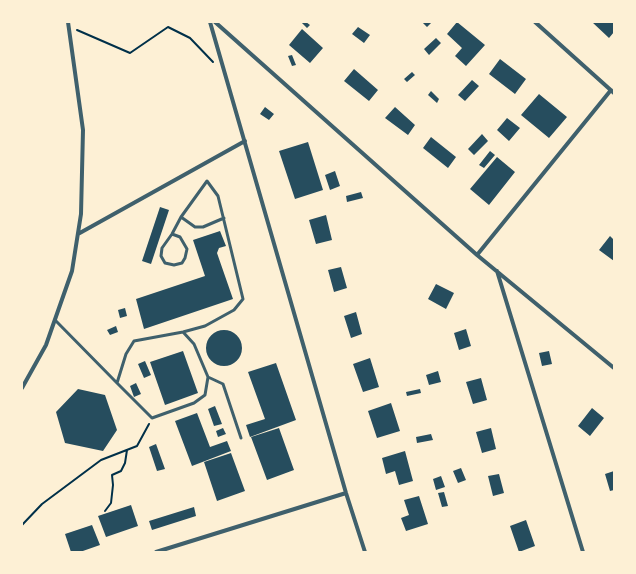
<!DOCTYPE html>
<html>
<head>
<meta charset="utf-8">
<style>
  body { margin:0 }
  #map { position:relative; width:636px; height:574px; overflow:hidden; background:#fdf0d5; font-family:"Open Sans",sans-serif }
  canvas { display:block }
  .frame { position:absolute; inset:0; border:23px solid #fdf0d5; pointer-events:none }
</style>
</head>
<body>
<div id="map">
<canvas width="636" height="574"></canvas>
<div class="frame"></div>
</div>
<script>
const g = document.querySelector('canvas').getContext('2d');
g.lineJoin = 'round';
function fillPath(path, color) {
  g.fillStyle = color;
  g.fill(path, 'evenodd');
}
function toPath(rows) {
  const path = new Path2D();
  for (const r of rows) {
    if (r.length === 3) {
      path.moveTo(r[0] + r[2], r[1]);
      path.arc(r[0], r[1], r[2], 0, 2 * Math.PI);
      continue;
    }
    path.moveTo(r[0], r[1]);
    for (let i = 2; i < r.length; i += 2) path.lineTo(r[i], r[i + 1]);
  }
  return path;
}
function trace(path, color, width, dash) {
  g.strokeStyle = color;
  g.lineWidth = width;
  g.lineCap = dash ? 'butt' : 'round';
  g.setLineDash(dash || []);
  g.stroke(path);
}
const building = toPath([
  [301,22,306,22,310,25,307,28],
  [422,22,432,22,427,27],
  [457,22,485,45,466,66,455,56,462,48,447,34],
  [592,22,614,22,614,32,609,38],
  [358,27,370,35,364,43,352,34],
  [302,29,323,48,310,63,289,45],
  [436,38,441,43,429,55,424,49],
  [292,55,296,65,292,66,288,56],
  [500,59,526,79,515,94,489,74],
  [354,69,378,90,369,101,344,81],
  [412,72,415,75,407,82,404,79],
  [472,80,479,86,465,101,458,95],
  [431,91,439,99,437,103,428,95],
  [539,94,567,117,549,138,521,115],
  [265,107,274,114,269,120,260,114],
  [395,107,415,125,408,135,385,118],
  [507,118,520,128,509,141,497,130],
  [482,134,488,141,474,155,468,149],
  [431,137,456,157,448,168,423,148],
  [308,142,323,190,295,199,279,151],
  [490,151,495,155,484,168,479,165],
  [497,157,515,172,489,205,470,189],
  [335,171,340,186,330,190,325,175],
  [361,192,363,198,347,202,346,196],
  [160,207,169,210,151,264,142,261],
  [326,215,332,240,316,244,309,220],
  [220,231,226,246,219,248,217,253,233,299,144,329,136,299,205,276,193,240],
  [610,236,614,240,614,261,599,250],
  [341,267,347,288,334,292,328,270],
  [436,284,454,293,446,309,428,299],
  [125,308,127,316,120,318,118,310],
  [356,312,362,334,351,338,344,316],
  [116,326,118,332,110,335,107,330],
  [466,329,471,346,459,350,454,333],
  [224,348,18],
  [183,351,198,393,165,405,150,362],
  [549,351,552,364,542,366,539,353],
  [370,358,379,387,363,392,353,364],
  [145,361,151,375,144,378,138,364],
  [276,363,296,420,250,437,246,425,265,419,248,372],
  [438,371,441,382,429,385,426,375],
  [481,378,487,400,473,404,466,382],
  [136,383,141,394,134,397,130,386],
  [78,389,105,395,117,430,103,451,65,443,56,412],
  [420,389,421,393,407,396,406,392],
  [391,403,400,431,377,438,368,411],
  [215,406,222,424,214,426,208,409],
  [592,408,604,418,590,436,578,426],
  [197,413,210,447,227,441,231,451,192,466,175,421],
  [223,428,226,434,218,437,216,431],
  [279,428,294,470,267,480,251,437],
  [491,428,496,449,482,453,476,432],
  [431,434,433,440,417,443,416,437],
  [156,444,165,469,157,471,149,447],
  [405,451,413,481,399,485,395,471,386,474,382,458],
  [231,453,245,491,217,501,204,462],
  [461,468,466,480,458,483,453,471],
  [614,471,614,490,610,491,605,474],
  [499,474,504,493,493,496,488,476],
  [441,476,445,487,436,490,433,479],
  [444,492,448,506,442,507,438,493],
  [419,496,428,524,406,531,401,518,409,515,404,500],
  [131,505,138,526,106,537,98,516],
  [194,507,196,516,152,530,149,521],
  [526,520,535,546,519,552,510,526],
  [92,525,100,545,80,552,71,552,65,534]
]);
const path = toPath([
  [77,30,130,53,168,27,190,38,213,62],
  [105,511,111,503,113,485,112,475,121,471,125,463,127,450],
  [22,525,42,504,101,460,137,446,149,424]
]);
const service = toPath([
  [181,217,195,227,203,227,224,218],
  [55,320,117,383,126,354,134,341,183,332,205,326,234,310,243,299,218,196,207,181,181,217,172,234,162,248,161,256,165,263,174,265,182,263,185,258,187,249,180,237,172,234],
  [183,332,194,344,208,377,223,384,241,438],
  [117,383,152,418,194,403,205,395,208,377]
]);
const minor = toPath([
  [210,22,346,493,365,552],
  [215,22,477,255,614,368],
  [535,22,614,93],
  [78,234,245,141],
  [477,255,611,90],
  [497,271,583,552],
  [22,388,46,345,72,271,81,214,83,130,68,22],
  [156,552,346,493]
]);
fillPath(building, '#264d5e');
trace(path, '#003049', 2);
trace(service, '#3f606c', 3);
trace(minor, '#3f606c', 4);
</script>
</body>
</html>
